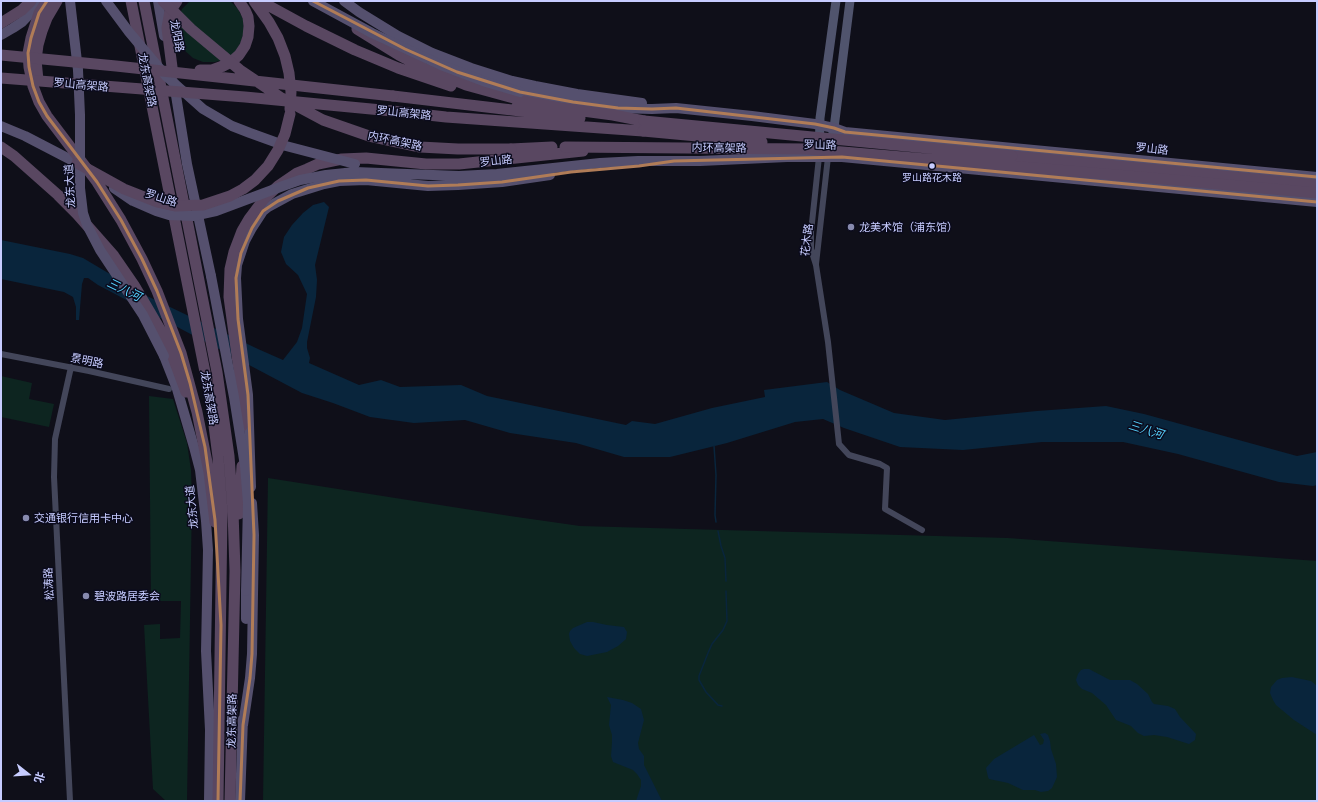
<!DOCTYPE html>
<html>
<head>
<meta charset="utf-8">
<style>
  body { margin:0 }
  #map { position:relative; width:1318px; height:802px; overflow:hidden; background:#0f0f19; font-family:Lato,"Noto Sans SC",sans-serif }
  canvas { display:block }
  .frame { position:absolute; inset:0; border:2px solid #c7ccff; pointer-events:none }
  .north { position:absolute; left:8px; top:754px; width:40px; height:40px; -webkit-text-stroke:3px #0b0b1d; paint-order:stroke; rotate:107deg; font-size:11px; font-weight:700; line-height:16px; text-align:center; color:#c7ccff }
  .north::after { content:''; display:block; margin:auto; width:14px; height:18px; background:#c7ccff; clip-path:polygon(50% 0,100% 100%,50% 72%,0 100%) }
</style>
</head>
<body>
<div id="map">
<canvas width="1318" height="802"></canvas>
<div class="frame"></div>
<div class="north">北</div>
</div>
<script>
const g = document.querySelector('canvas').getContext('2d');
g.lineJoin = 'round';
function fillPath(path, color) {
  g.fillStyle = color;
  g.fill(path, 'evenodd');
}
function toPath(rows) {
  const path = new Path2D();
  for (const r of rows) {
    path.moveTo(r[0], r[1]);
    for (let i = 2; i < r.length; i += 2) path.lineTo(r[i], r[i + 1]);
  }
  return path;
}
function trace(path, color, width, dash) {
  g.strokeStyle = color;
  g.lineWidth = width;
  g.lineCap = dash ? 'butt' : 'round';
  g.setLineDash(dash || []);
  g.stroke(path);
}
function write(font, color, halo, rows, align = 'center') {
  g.font = font + ' Lato,"Noto Sans SC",sans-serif';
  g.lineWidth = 3;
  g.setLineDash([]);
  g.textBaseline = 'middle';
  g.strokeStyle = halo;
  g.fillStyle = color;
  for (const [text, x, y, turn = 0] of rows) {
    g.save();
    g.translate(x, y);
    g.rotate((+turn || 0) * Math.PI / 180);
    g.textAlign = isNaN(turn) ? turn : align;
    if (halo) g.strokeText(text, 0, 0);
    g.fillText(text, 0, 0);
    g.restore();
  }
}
const green = toPath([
  [190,1,230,1,238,9,243,19,244,31,241,42,235,52,226,59,215,62,203,62,193,58,184,50,178,40,176,30,178,19,182,9],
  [1,376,32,383,29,399,54,404,49,427,1,417],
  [149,396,173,399,187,443,191,470,192,499,187,801,166,801,153,789,144,625,160,624,160,639,180,638,181,601,151,601],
  [268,478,510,516,580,526,1008,538,1317,561,1317,801,263,801]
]);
const water = toPath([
  [324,202,329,207,315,265,317,280,316,297,307,342,307,348,310,358,309,363,359,385,381,380,400,387,461,385,487,396,626,425,632,421,655,424,712,408,765,397,764,390,827,382,840,390,894,413,945,420,1037,411,1106,406,1144,414,1297,456,1317,452,1317,485,1313,486,1279,482,1178,454,1123,442,1042,442,963,450,900,447,844,428,823,419,795,422,727,443,670,457,624,457,576,443,510,433,465,420,414,423,370,417,333,403,302,393,98,285,88,278,84,278,82,284,79,320,76,320,76,307,73,297,64,292,1,279,1,240,70,254,83,258,147,296,258,349,283,360,297,342,302,328,307,294,298,275,286,264,281,252,284,237,292,225,303,213,313,205],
  [587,622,593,622,607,625,624,627,627,632,626,639,618,646,607,652,587,656,580,654,574,648,570,641,569,634,570,631,573,628],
  [1084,669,1089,669,1110,680,1130,680,1137,684,1148,694,1152,702,1154,704,1168,706,1175,709,1180,717,1196,734,1195,740,1189,744,1167,737,1154,735,1144,736,1138,733,1131,726,1116,720,1106,705,1092,693,1082,689,1078,685,1076,680,1078,674,1081,670],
  [1292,677,1311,681,1317,686,1317,735,1294,720,1276,705,1273,700,1270,693,1271,687,1277,680,1282,678],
  [607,697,623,700,632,703,641,709,644,720,638,743,639,749,644,756,644,765,662,801,636,801,641,786,641,780,637,774,633,770,613,762,611,756,612,742,612,735,609,725,611,705],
  [1045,733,1048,735,1050,741,1051,749,1056,764,1057,777,1052,788,1048,791,1041,792,1035,790,1023,790,1008,783,989,779,988,777,986,768,994,759,1034,735,1040,745,1043,744,1044,740,1040,734]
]);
const stream = toPath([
  [714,446,716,475,715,515,716,522],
  [718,531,721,546,725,558,726,581],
  [722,706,718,705,706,692,699,680,699,676,708,653,712,644,723,630,727,621,726,591]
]);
const street = toPath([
  [819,157,811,232,811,249,816,265,828,342,839,444,849,455,880,464,887,468,885,509,922,530],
  [816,264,828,157],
  [1,354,89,371,169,389],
  [70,801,54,477,55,439,71,367]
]);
const secondary = toPath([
  [819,157,820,118,836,1],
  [828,157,834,128,850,1]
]);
const primary = toPath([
  [70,1,78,70],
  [158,1,164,36],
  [344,1,359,12,398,36,432,53,471,68,512,81,535,86,577,94,642,103],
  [1,35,13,28,22,22,42,1],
  [174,83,187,164,211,276],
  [520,92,573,102,618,108,652,109,676,108,752,116,815,124,834,128,845,132,1317,177],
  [1,126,25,136,77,163],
  [355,172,459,176,497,174,600,163,638,161,700,161,787,157,842,157,1317,202],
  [164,356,177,389,194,447,200,470,206,521,208,550,206,651,210,730,209,801],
  [251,487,248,395,238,319,236,278,237,265,245,241,252,228,263,211,268,207,292,194,324,184,339,181,366,180,428,186,458,185,502,182,550,175],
  [246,619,246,591],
  [243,725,250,678,252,654,254,535,252,503],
  [240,801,243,719]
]);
const highway = toPath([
  [47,1,39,13,31,38,28,53,29,67,33,86,39,102,47,116,97,182,121,220,142,259,157,291,181,353,197,412,209,472,215,522],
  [131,1,211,402,218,457,222,512,218,801],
  [144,1,217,372,229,456,233,511,235,571,230,801],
  [254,1,269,22,278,38,285,56,289,73,291,92,290,109],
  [260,1,306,26,355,50,398,68,451,86],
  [1,23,22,10,31,1],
  [357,29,399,55,424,68,466,85,528,102,560,108,613,115,644,121],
  [223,66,231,62,239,55,245,46,248,37,249,26,248,17,245,10,239,1],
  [173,75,167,28,170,11,177,1],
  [38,80,36,60,38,45,42,31,47,18,57,1],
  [393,96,580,118],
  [517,106,541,113],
  [392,111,446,117,643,131],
  [1,147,14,156,58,195,77,214,114,256,134,285,161,331,173,357,186,392],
  [511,149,552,147],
  [1012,156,1317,185],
  [242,426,239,370,229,297,230,269,234,252,242,231,249,219,264,199,278,186,297,173,307,169,318,164,342,159,366,158,426,164,459,164,583,151],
  [239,514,242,466]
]);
const primaryBridge = toPath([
  [106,1,129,32,166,76,203,109,232,126,250,133,286,146,355,164],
  [313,1,372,33,441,65,486,82,520,92],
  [78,70,80,115,80,188,83,213,87,225,100,250,143,315,164,356],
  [114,188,133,201,156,211,169,215,193,216,216,211,283,186,300,180,326,175,355,172],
  [211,276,234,397,245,466,248,503,246,591]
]);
const highwayBridge = toPath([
  [163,1,191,29,240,70,280,97,323,120,369,136,420,147,458,149,511,149],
  [1,55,116,66,393,96],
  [200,70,212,70,223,66],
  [1,78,245,97,392,111],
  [644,121,1012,156],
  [643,131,762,142],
  [565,147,807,149,1152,178,1317,193],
  [77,163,124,189,157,202,175,206,203,205,230,196,243,189,255,180,268,166,278,150,285,134,290,114]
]);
const bus1 = toPath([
  [47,1,39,13,31,38,28,53,29,67,33,86,39,102,47,116,97,182,121,220,142,259,157,291,181,353,190,383,205,447,215,520,221,625,218,801],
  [313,1,405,49,457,72,520,92,573,102,618,108,652,109,676,108,815,124,834,128,845,132,1317,177],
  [240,801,243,725,250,678,252,654,254,535,248,395,238,319,236,278,241,253,252,228,263,211,278,201,308,188,339,181,366,180,428,186,458,185,502,182,571,172,639,166,674,161,842,157,1317,202]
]);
const markers = [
  [932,166,3.5,"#c7ccff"],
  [851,227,4,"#878aae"],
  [26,518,4,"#878aae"],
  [86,596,4,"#878aae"]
];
const busNames = [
  ["罗山路花木路",932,178]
];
const streetNames = [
  ["龙阳路",177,36,79],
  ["龙东高架路",147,80,79],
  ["罗山高架路",81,85,5],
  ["罗山高架路",404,113,6],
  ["内环高架路",395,141,12],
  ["罗山路",820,145,1],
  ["内环高架路",719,148,1],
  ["罗山路",1152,149,6],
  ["罗山路",496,161,-6],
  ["龙东大道",70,186,-93],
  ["罗山路",161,198,18],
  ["花木路",807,240,-83],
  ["景明路",87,361,12],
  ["龙东高架路",209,398,80],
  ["龙东大道",192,507,-96],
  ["松涛路",49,584,-93],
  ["龙东高架路",232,721,-89]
];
const poiNames = [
  ["龙美术馆（浦东馆）",859,227],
  ["交通银行信用卡中心",34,518],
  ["碧波路居委会",94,596]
];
const waterNames = [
  ["三八河",124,290,26],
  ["三八河",1146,430,17]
];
fillPath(green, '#0d2520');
fillPath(water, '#09253c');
trace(stream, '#09253c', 1.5);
trace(street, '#43465a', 6);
trace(secondary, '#50546d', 9);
trace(primary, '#55506e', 10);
trace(highway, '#594761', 11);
trace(primaryBridge, '#55506e', 10);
trace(highwayBridge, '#594761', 11);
trace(bus1, '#b07c57', 3);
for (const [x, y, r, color] of markers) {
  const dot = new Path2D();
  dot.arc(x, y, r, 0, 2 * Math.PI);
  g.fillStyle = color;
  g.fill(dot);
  trace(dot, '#0b0b1d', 1.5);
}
write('10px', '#c7ccff', '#0b0b1d', busNames);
write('11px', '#c7ccff', '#0b0b1d', streetNames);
write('11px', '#c7ccff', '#0b0b1d', poiNames, 'left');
write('italic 12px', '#55d2ff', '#0b0b1d', waterNames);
</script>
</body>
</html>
